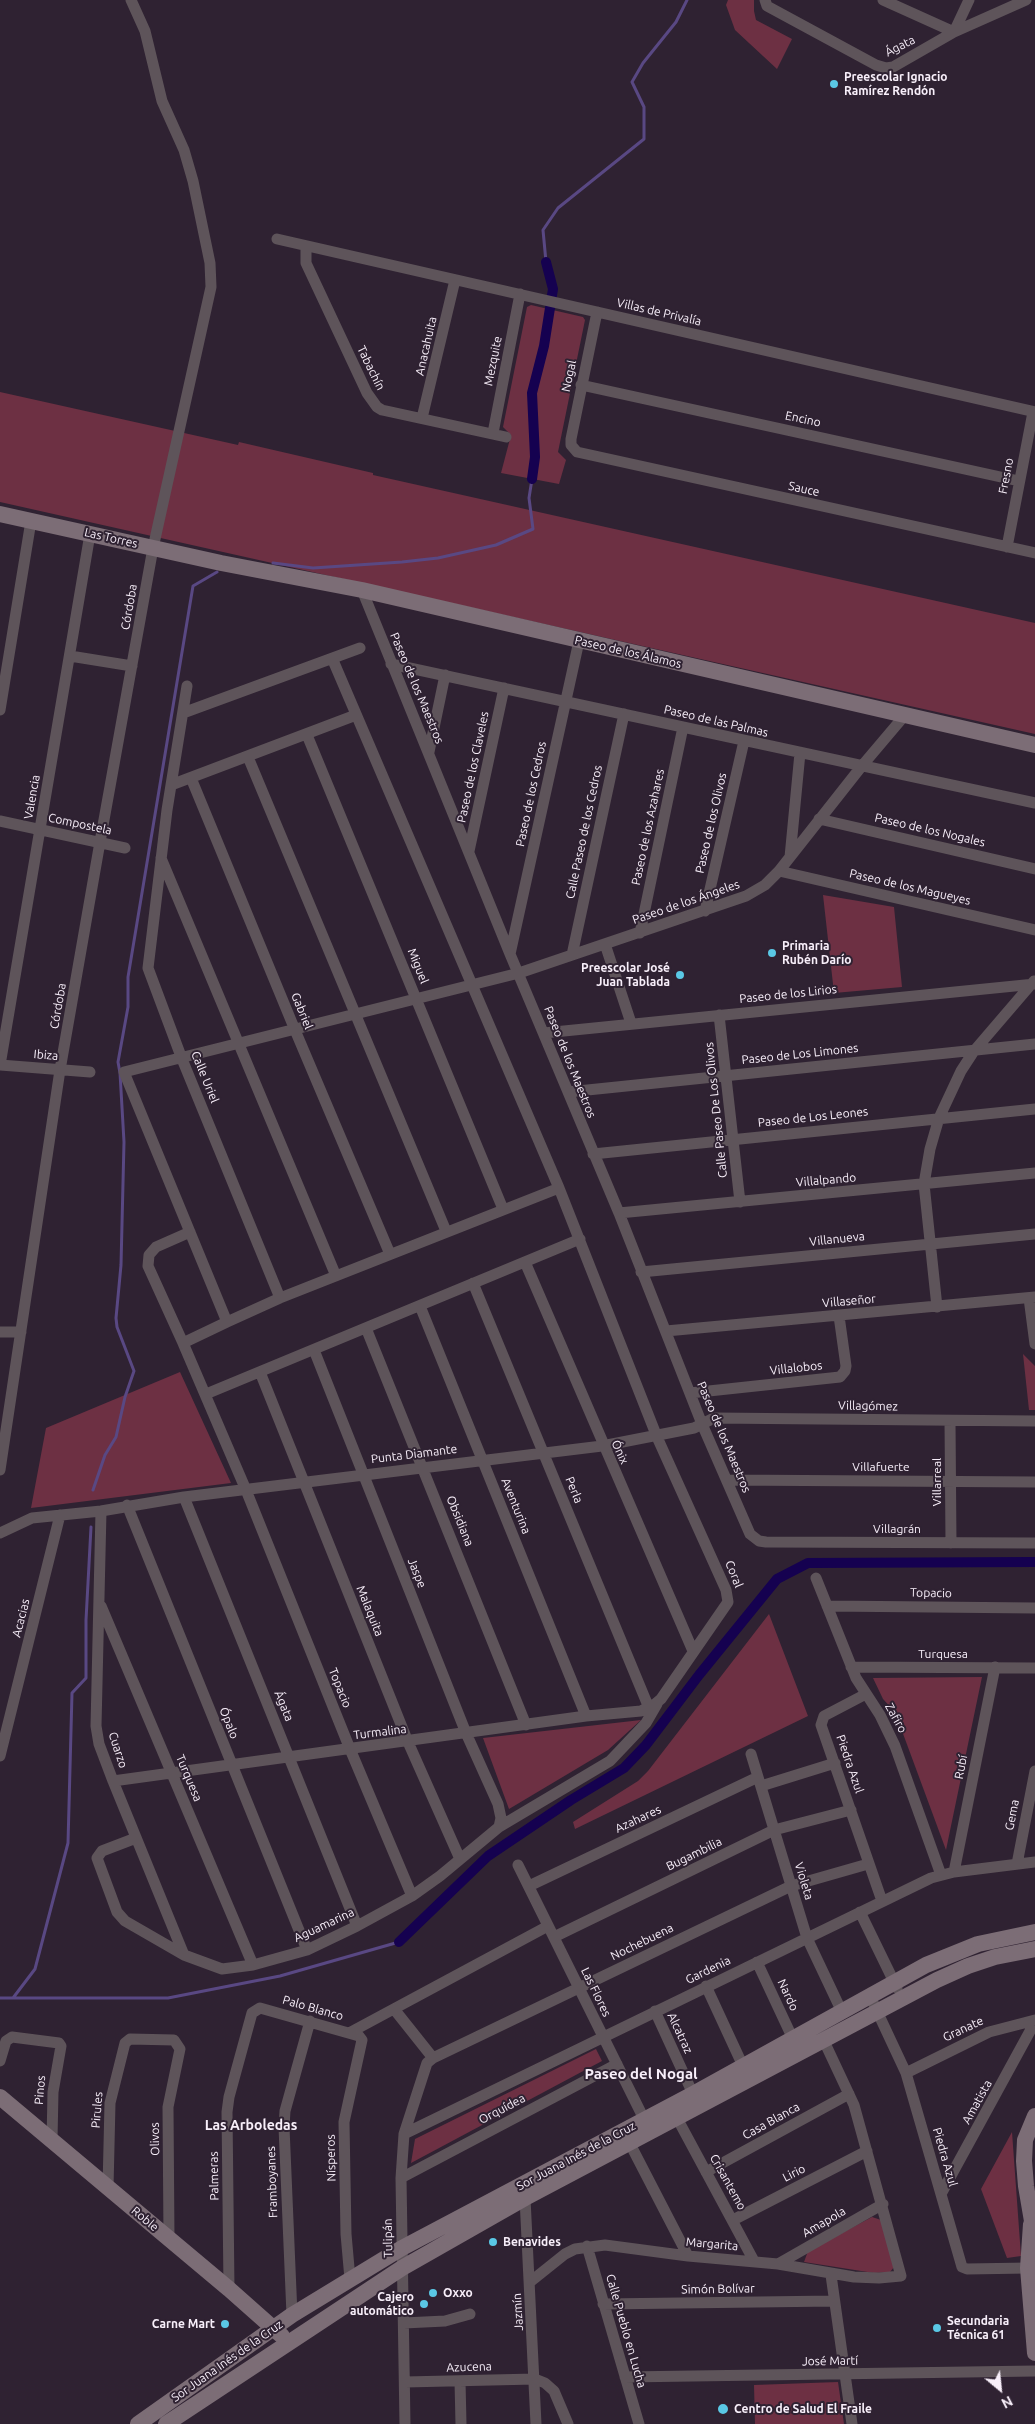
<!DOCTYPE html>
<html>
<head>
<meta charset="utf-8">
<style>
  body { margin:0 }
  #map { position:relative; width:1035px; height:2424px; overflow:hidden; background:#2f2232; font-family:Ubuntu,sans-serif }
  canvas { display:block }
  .north { position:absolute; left:975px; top:2364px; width:50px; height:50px; -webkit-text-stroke:4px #2f2232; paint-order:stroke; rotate:152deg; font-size:14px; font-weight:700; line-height:20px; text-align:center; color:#f8effa }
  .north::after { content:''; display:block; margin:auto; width:18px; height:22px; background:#f8effa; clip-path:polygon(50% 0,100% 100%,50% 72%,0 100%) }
</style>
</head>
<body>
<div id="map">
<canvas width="1035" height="2424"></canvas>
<div class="north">N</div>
</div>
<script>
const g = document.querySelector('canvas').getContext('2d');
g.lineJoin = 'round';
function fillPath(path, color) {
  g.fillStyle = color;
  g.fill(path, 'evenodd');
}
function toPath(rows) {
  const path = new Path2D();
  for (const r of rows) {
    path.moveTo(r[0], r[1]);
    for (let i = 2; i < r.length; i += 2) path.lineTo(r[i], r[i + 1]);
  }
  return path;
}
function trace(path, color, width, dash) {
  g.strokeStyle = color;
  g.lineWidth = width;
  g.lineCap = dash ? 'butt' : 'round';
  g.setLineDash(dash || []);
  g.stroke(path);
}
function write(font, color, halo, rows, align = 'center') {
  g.font = font + ' Ubuntu,sans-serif';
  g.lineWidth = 4;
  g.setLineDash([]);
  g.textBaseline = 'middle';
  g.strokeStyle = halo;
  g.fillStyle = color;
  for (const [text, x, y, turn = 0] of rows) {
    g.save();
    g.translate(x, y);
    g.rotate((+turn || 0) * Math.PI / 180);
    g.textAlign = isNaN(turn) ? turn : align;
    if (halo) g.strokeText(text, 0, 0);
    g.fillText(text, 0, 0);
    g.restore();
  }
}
const green = toPath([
  [728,0,754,0,754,11,756,20,792,39,777,69,735,30,726,5],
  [531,305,583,317,585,320,558,452,566,460,559,484,501,473,511,435,503,427,527,307],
  [0,392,238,445,239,442,373,473,373,475,1035,623,1035,734,0,502],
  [823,895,894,907,902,987,834,993],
  [1023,1354,1035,1366,1035,1410,1029,1410],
  [180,1372,231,1483,31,1508,46,1428],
  [769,1614,808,1716,575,1829,573,1822,638,1781,648,1771],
  [982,1677,946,1850,895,1712,883,1699,873,1678],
  [641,1720,608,1750,509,1809,483,1738],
  [596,2049,602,2061,411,2163,415,2139],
  [1012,2132,1021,2256,1007,2258,981,2189],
  [872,2217,881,2220,894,2267,890,2272,874,2273,804,2262,808,2251],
  [838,2382,844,2424,755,2424,754,2385]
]);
const stream = toPath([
  [546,262,543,230,558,208,644,139,644,107,632,82,643,63,676,22,687,0],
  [273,563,313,568,402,562,438,558,496,545,533,529,529,498,532,479],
  [93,1490,105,1455,116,1437,125,1397,134,1371,117,1327,116,1318,121,1265,124,1142,120,1073,118,1062,128,1007,128,977,193,586,217,572],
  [0,1998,168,1998,280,1976,399,1942],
  [13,1998,35,1969,68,1843,72,1693,86,1678,86,1620,91,1527]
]);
const canal = toPath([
  [532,479,535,457,532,393,544,346,553,289,546,262],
  [399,1942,488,1856,571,1800,624,1768,646,1745,699,1675,777,1579,808,1563,1035,1562]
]);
const street = toPath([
  [765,0,767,6,876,65,886,68,893,67,954,32,1026,0],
  [883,0,954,32,969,0],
  [277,239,1035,412],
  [306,247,306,263,367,393,377,407,382,410,506,437],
  [597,312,571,439,571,445,577,452,1035,553],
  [581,385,1019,481],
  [422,418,455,280],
  [493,433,520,294],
  [1007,547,1033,412],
  [362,590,510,954,619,1213,702,1424,750,1534,759,1541,766,1542,1035,1543],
  [70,656,132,666],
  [391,664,1035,803],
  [187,686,167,810,148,968,182,1059,280,1298],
  [0,710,31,521],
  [183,713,360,648],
  [307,735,503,1209],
  [429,752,445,675],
  [248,757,446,1231],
  [191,778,295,1030,390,1254],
  [171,785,356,715],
  [819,819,1035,869],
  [0,821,125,848],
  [469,851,504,688],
  [790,857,800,753],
  [161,858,336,1276],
  [779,871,1035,930],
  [705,911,744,741],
  [640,933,683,727],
  [605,944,631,1023],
  [510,954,579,641],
  [572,955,624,714],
  [719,1015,740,1202],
  [544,1033,1035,984],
  [0,1065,90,534],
  [0,1065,90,1072],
  [568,1092,1035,1044],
  [593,1154,1035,1109],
  [619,1213,1035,1173],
  [525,1262,693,1651],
  [641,1272,1035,1234],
  [473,1283,649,1708],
  [1029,1298,1035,1344],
  [420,1306,586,1716],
  [937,1307,924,1184,930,1149,939,1118,961,1071,974,1051,1034,981],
  [227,1322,280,1298,559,1188],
  [366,1328,526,1725],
  [666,1331,1035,1297],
  [0,1332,21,1332],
  [183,1343,148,1266,149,1255,156,1247,190,1232],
  [260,1372,408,1742,460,1859],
  [690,1393,840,1377,845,1371,846,1366,839,1316],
  [206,1394,580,1239],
  [950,1421,951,1543],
  [0,1470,60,1070,100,842,153,548,211,287,210,263,193,181,184,150,162,101,145,31,131,0],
  [727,1480,1035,1482],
  [184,1497,357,1926],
  [127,1505,307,1950],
  [101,1511,96,1726,99,1744,113,1781,184,1955],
  [0,1533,32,1518,101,1511,184,1497,602,1446,694,1428,714,1418,1035,1421],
  [816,1578,856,1678,880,1715,895,1746,941,1875],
  [101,1606,253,1965],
  [827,1606,1035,1608],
  [851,1667,1035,1668],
  [866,1694,824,1716,821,1725,882,1901],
  [751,1754,807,1938,842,2012],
  [0,1756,60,1515],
  [113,1781,586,1716,641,1711,655,1704,661,1699,728,1602,726,1590,657,1437,559,1188,332,658],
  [761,1786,835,1763],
  [499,1827,610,1761,646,1723,657,1704],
  [136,1838,102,1851,97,1858,117,1912,125,1921,184,1955,222,1969,253,1965,307,1950,357,1926,412,1896,440,1876,499,1827,501,1818,498,1804,466,1733,314,1350],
  [1017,1864,1035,1771],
  [518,1865,647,2125],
  [954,1872,995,1667],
  [529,1886,758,1777],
  [412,1896,350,1749,246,1490,183,1343,227,1322,124,1072,519,973,746,896,765,885,779,871,861,767,905,715],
  [860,1912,897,1988],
  [554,1937,774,1830,851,1810],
  [757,1962,793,2039],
  [706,1986,743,2066],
  [870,1996,906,2073,962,2267,967,2269,1028,2268],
  [394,2009,433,2058],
  [655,2011,693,2094],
  [349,2033,548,1926],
  [0,2061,6,2041,12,2037,59,2043,61,2046,53,2092,52,2140],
  [906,2073,989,2032,1035,2020],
  [677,2118,754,2261],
  [404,2134,931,1878,954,1872,1035,1862],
  [627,2138,688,2256],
  [706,2172,849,2094],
  [401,2178,617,2064],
  [108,2188,110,2103,125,2043,130,2039,174,2040,180,2049,168,2107,169,2239],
  [941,2194,1035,2022],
  [525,2198,536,2424],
  [733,2220,867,2151],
  [587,2246,639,2424],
  [778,2264,883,2204],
  [831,2275,852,2424],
  [530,2282,565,2254,575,2249,605,2245,688,2256,778,2264,854,2277,879,2278,901,2276,854,2105,824,2041],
  [229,2289,227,2112,229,2097,252,2013,260,2008,359,2036,362,2040,344,2122,346,2234,350,2279],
  [603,2304,834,2301],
  [292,2315,284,2127,285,2111,310,2021],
  [404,2323,445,2321,470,2314],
  [625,2377,1035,2371],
  [460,2381,461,2424],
  [405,2382,535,2379,545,2383,554,2391,568,2424],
  [405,2424,401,2178,404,2134,427,2063,433,2058,791,1886,868,1864]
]);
const secondary = toPath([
  [0,514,221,563,362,590,1035,745],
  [0,2097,229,2289,282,2336],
  [1031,2224,1028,2268,1035,2353],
  [1034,2233,1026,2186,1024,2161,1025,2140,1035,2116],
  [138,2424,292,2315,402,2248,693,2094,926,1965,978,1944,1035,1932],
  [166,2424,402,2268,525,2198,937,1980,968,1966,995,1957,1035,1949]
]);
const markers = [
  [834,84,5,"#5ac8e5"],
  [772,953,5,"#5ac8e5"],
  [680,975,5,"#5ac8e5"],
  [493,2242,5,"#5ac8e5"],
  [433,2293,5,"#5ac8e5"],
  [424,2304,5,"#5ac8e5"],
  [225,2324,5,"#5ac8e5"],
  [937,2328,5,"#5ac8e5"],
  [723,2409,6,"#5ac8e5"]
];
const streetNames = [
  ["Ágata",900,46,-27],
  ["Villas de Privalía",659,312,13],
  ["Anacahuita",426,346,-77],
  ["Mezquite",493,361,-79],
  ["Tabachín",371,368,64],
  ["Nogal",569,376,-78],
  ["Encino",803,419,12],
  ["Fresno",1006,476,-79],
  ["Sauce",804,489,12],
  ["Las Torres",111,538,13],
  ["Córdoba",129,607,-80],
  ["Paseo de los Álamos",628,652,13],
  ["Paseo de los Maestros",417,688,67],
  ["Paseo de las Palmas",716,721,13],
  ["Paseo de los Claveles",473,767,-78],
  ["Paseo de los Cedros",531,794,-78],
  ["Valencia",32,797,-80],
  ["Paseo de los Olivos",711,823,-77],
  ["Compostela",80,824,12],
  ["Paseo de los Azahares",648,827,-78],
  ["Paseo de los Nogales",930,830,13],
  ["Calle Paseo de los Cedros",584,832,-78],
  ["Paseo de los Magueyes",910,887,13],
  ["Paseo de los Ángeles",686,902,-19],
  ["Miguel",418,966,68],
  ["Paseo de los Lirios",788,994,-6],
  ["Córdoba",58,1006,-80],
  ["Gabriel",302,1011,68],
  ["Paseo de Los Limones",800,1054,-6],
  ["Ibiza",46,1055,5],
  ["Paseo de los Maestros",570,1062,68],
  ["Calle Uriel",205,1077,68],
  ["Calle Paseo De Los Olivos",716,1110,-96],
  ["Paseo de Los Leones",813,1117,-6],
  ["Villalpando",826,1180,-5],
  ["Villanueva",837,1239,-6],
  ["Villaseñor",849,1301,-5],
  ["Villalobos",796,1368,-6],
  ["Villagómez",868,1406,1],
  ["Paseo de los Maestros",724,1437,67],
  ["Ónix",620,1452,66],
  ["Punta Diamante",414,1454,-7],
  ["Villafuerte",881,1467],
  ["Villarreal",937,1482,-90],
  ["Perla",574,1490,68],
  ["Aventurina",516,1506,68],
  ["Obsidiana",460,1521,68],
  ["Villagrán",897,1529],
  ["Jaspe",417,1573,68],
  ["Coral",734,1574,68],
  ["Topacio",931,1593,1],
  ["Malaquita",370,1611,68],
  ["Acacias",21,1618,-76],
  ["Turquesa",943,1654],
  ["Topacio",340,1688,68],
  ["Ágata",284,1706,68],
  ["Zafiro",896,1718,61],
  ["Ópalo",229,1723,68],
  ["Turmalina",380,1732,-7],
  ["Cuarzo",118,1750,72],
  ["Piedra Azul",850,1764,71],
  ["Rubí",961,1767,-79],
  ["Turquesa",189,1778,67],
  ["Gema",1012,1815,-79],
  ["Azahares",638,1819,-25],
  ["Bugambilia",694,1854,-26],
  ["Violeta",804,1881,73],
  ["Aguamarina",324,1925,-25],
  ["Nochebuena",642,1942,-26],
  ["Gardenia",708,1970,-26],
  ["Las Flores",596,1992,64],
  ["Nardo",788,1995,65],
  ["Palo Blanco",313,2008,16],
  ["Granate",963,2029,-25],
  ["Alcatraz",680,2033,65],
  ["Pinos",40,2090,-85],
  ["Amatista",977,2102,-61],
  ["Orquídea",502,2109,-28],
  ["Pirules",97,2110,-85],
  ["Casa Blanca",771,2121,-29],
  ["Olivos",155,2139,-91],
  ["Sor Juana Inés de la Cruz",576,2156,-28],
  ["Piedra Azul",945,2157,74],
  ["Nísperos",331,2158,-91],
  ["Lirio",794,2173,-27],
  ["Palmeras",214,2176,-91],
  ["Framboyanes",272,2182,-92],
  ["Crisantemo",728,2182,61],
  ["Roble",145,2219,40],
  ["Amapola",824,2222,-30],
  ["Tulipán",388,2238,-91],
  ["Margarita",712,2244,5],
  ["Simón Bolívar",718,2289,-1],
  ["Jazmín",518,2312,-93],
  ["Calle Pueblo en Lucha",626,2331,74],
  ["Sor Juana Inés de la Cruz",227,2361,-35],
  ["José Martí",830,2361,-1],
  ["Azucena",469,2367,-2]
];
const poiNames = [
  ["Preescolar Ignacio",844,77],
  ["Ramírez Rendón",844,91],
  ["Primaria",782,946],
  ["Rubén Darío",782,960],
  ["Preescolar José",670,968,"right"],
  ["Juan Tablada",670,982,"right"],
  ["Benavides",503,2242],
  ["Oxxo",443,2293],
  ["Cajero",414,2297,"right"],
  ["automático",414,2311,"right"],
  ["Secundaria",947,2321],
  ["Técnica 61",947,2335],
  ["Carne Mart",215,2324,"right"],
  ["Centro de Salud El Fraile",734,2409]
];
const neighbourhoodNames = [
  ["Las Arboledas",251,2125]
];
const quarterNames = [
  ["Paseo del Nogal",641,2074]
];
fillPath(green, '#6d3043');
trace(stream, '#594883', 3);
trace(canal, '#150150', 10);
trace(street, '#5e545a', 11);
trace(secondary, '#7c6d76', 16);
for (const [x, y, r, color] of markers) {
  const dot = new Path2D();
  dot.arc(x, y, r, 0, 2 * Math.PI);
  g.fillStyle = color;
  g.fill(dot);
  trace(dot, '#2f2232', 2);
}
write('12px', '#f8effa', '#2f2232', streetNames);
write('bold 12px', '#f8effa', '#2f2232', poiNames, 'left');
write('bold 14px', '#f8effa', '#2f2232', neighbourhoodNames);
write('bold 15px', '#f8effa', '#2f2232', quarterNames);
</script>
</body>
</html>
